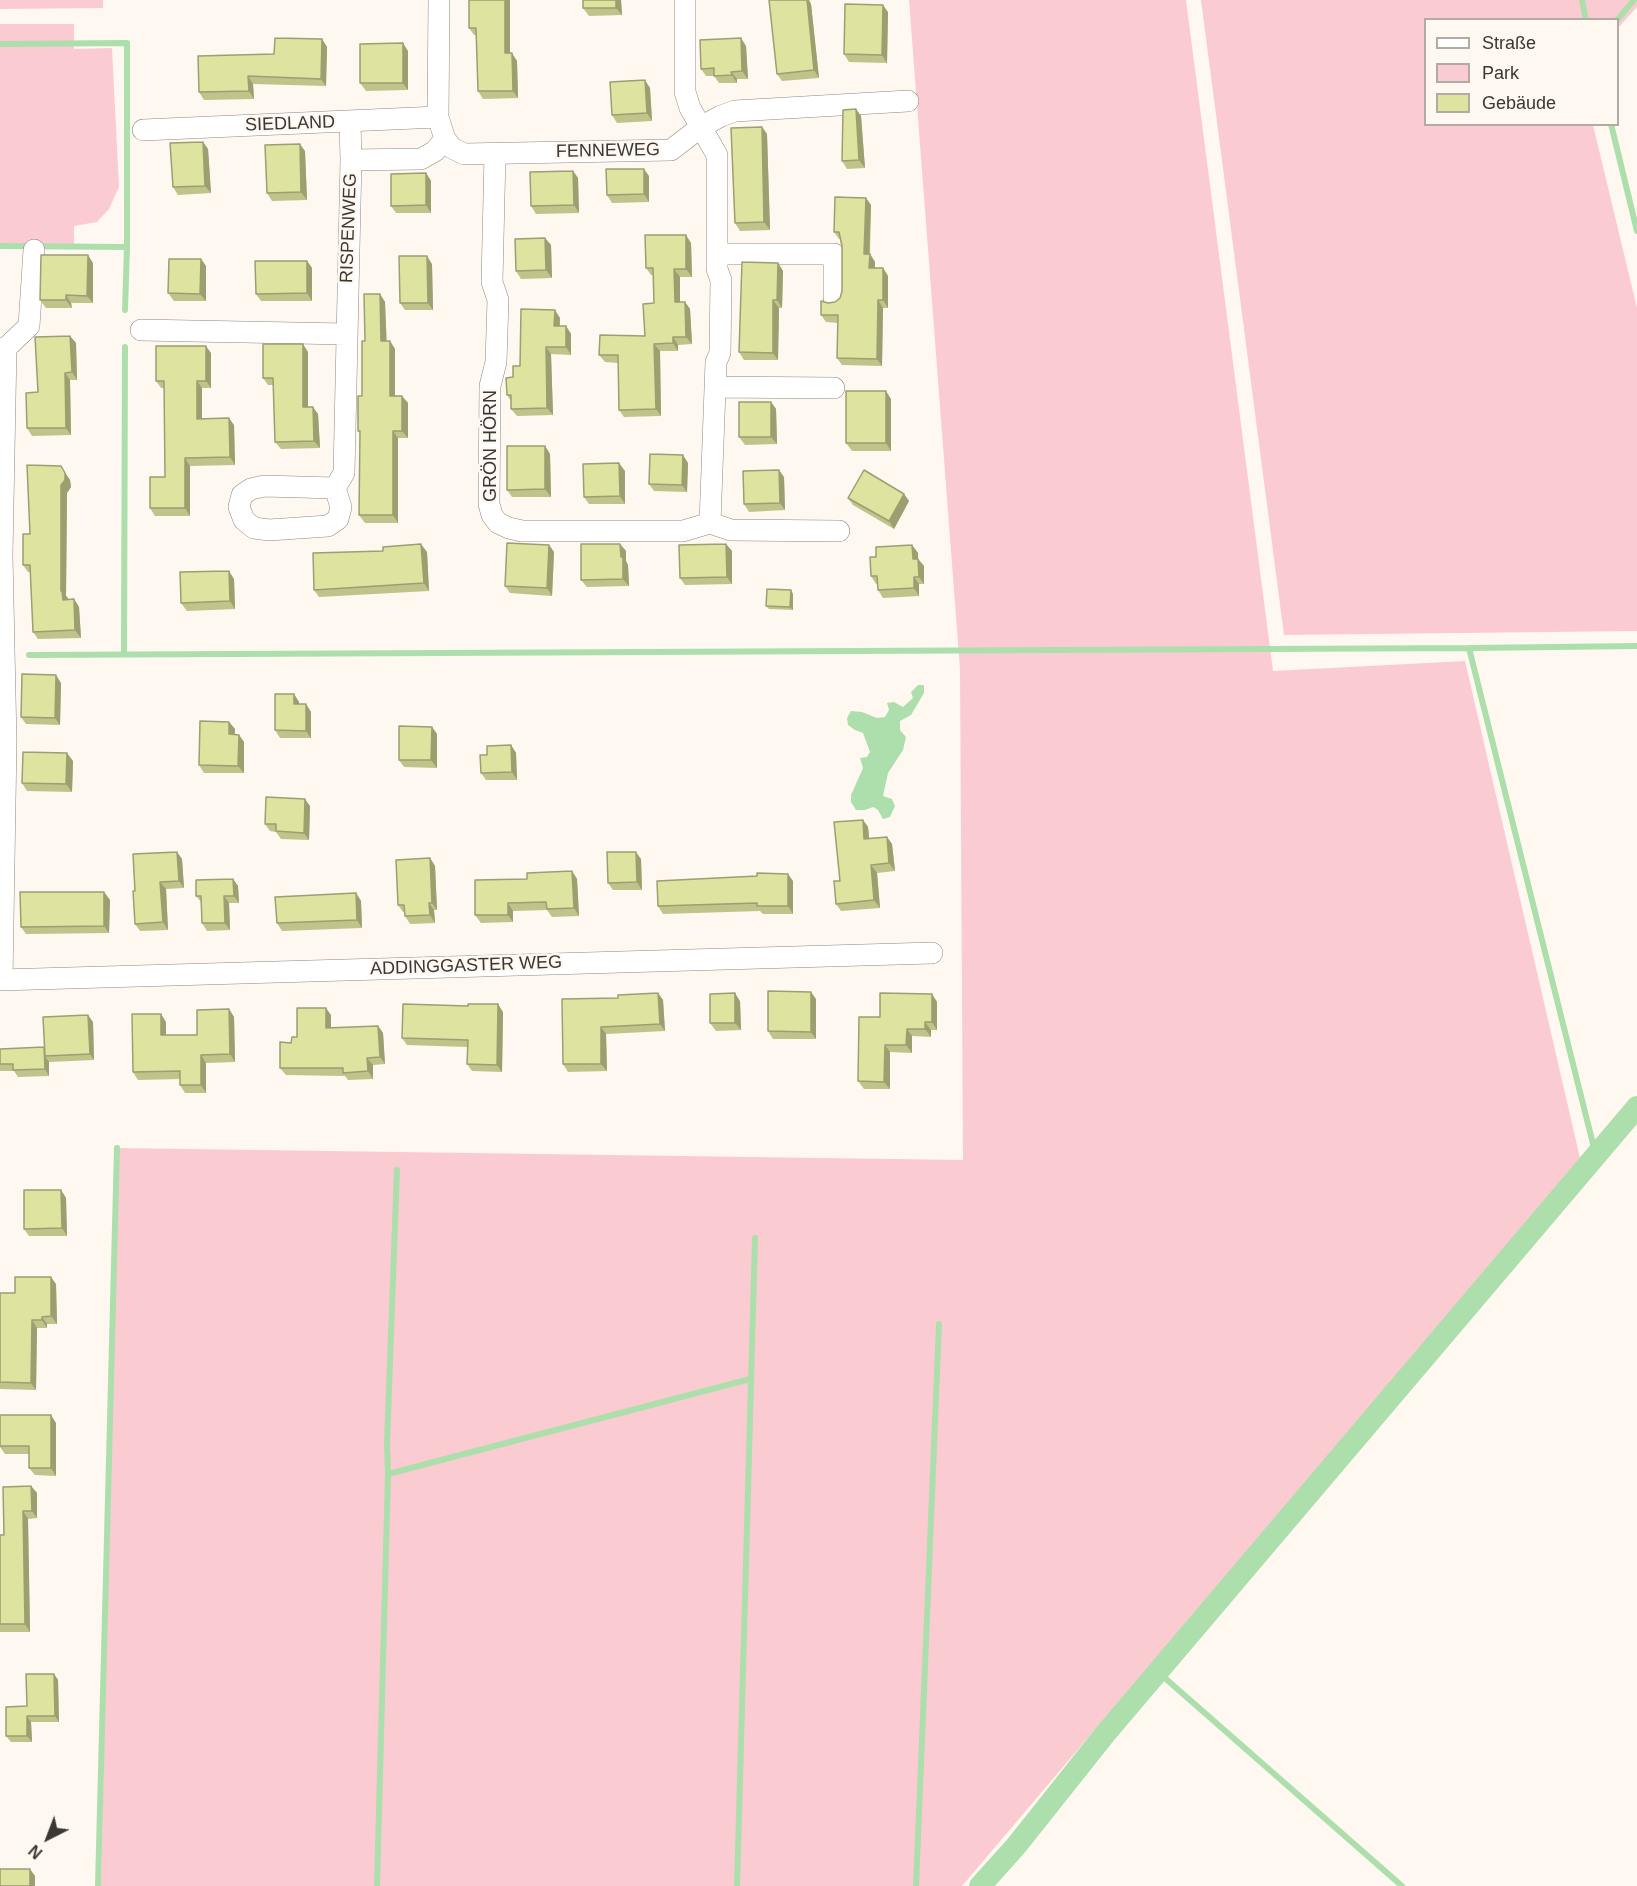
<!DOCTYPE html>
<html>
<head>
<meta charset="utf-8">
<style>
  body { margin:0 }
  #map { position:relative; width:1637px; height:1886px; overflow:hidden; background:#fef8f0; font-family:Arial,sans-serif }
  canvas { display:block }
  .legend { position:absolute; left:1424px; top:18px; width:195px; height:108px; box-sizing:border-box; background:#fef8f0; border:2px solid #b0aba5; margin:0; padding:8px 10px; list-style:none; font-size:18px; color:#3a3734 }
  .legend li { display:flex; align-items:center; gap:12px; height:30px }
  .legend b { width:30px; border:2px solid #b0aba5 }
  .north { position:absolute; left:18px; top:1808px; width:60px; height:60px; -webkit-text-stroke:4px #fef8f0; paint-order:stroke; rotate:222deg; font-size:16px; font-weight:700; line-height:24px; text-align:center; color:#3a3734 }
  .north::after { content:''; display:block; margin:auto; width:21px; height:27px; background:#3a3734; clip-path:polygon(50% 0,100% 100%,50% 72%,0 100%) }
</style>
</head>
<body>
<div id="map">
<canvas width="1637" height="1886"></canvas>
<ul class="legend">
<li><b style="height:8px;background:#fff"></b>Straße</li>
<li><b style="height:16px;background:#faccd1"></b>Park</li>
<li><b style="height:16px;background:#dfe3a0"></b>Gebäude</li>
</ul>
<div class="north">N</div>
</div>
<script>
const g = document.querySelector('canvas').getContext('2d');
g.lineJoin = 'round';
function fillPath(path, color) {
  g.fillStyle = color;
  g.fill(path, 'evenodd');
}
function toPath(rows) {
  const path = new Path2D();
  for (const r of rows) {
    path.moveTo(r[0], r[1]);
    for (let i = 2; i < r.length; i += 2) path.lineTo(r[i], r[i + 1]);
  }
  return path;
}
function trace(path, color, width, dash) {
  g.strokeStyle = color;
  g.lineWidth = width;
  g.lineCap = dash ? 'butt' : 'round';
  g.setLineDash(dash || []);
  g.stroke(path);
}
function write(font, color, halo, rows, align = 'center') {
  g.font = font + ' Arial,sans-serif';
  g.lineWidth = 5;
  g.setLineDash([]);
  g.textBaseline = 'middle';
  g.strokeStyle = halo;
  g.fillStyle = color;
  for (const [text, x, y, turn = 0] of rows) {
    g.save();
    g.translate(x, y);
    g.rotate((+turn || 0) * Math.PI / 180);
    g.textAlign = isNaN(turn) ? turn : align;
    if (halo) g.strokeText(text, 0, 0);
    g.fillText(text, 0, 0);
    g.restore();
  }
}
const green = toPath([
  [0,0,103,0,103,8,0,9],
  [909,0,1186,0,1273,671,1465,661,1580,1158,962,1886,101,1886,117,1148,963,1160,960,669],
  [1201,0,1637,0,1637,7,1618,28,1618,20,1426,20,1426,124,1593,125,1637,308,1637,631,1284,635],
  [0,24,74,24,74,49,112,48,119,187,109,209,97,222,74,226,74,247,0,246]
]);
const water = toPath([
  [918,685,924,685,924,693,911,715,900,721,900,730,906,737,903,750,888,773,883,796,892,799,895,806,890,817,883,819,878,810,873,807,865,810,856,810,851,802,851,795,863,768,860,758,867,757,870,752,863,733,855,730,848,725,847,718,851,711,862,712,877,718,885,717,889,710,887,703,894,702,903,707,913,698,911,692]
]);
const stream = toPath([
  [1582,0,1586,20],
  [1617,20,1634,0],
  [0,44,127,43,127,247],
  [1611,124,1637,231],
  [0,246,127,247,125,310],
  [1469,648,1637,646],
  [124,653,125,347],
  [29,655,1469,648,1596,1156],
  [388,1474,387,1443,397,1170],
  [1158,1672,1402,1886],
  [98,1886,117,1148],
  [377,1886,388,1474,750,1379],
  [737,1886,755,1238],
  [916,1886,939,1324]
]);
const canal = toPath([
  [980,1886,1016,1846,1105,1734,1637,1107]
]);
const street = toPath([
  [439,0,438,117,445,139,452,148,464,154,671,150,701,127,721,116,735,111,908,101],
  [143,130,438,117],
  [495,154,492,282,498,300,496,362,490,386,489,504,492,515,498,523,509,528,522,531,683,531,710,523,716,362,720,353,721,280,717,269,717,155,690,108,685,92,685,0],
  [351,160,421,159,435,151,445,139],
  [717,254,834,254,834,298],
  [141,330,346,334],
  [0,348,6,348,29,326,34,250],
  [715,387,834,388],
  [335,488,264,486,251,489,242,495,239,507,244,520,254,528,269,530,328,526,338,519,341,507,335,488,344,473,351,160,350,122],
  [710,523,731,530,839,531],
  [0,980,932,953],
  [2,980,6,742,2,555,6,348]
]);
const wall = toPath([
  [469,0,510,53,517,61,518,98,483,99,478,91,476,35,474,35,469,28],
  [621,0,622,15,589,16,583,8],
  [811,4,819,78,782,81,777,74],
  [888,12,887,63,849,62,844,54],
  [322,39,327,47,326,86,253,84,254,99,204,100,199,92,274,54],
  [746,46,748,79,737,79,737,83,719,83,714,76,706,76,701,69],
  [408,51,408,90,366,91,360,83],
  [650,88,652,121,617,123,612,115],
  [856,109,861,116,865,168,847,169,842,161],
  [762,127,767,134,770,230,740,231,735,223],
  [203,142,208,149,211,193,178,195,173,187],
  [305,151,307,200,272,201,267,193],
  [573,171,578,178,579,213,536,214,531,206],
  [426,173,431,181,431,213,396,213,391,206],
  [649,176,649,202,612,203,607,195],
  [866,198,871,205,870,254,875,262,875,268,883,268,888,276,888,308,883,308,882,366,842,365,837,358,838,323,826,322,821,315,828,303,835,302,840,298,842,291,842,246,840,239,839,239,834,232],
  [545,238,551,245,552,278,521,279,516,271],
  [691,243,692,277,680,277,680,302,685,302,690,309,692,344,678,345,678,351,660,351,661,416,624,417,619,410,618,363,605,362,599,355,645,336,654,303,654,275,651,275,646,268],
  [201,259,206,266,206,301,174,301,168,293],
  [307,261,312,268,312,301,261,301,256,294],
  [93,263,93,303,71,303,72,308,46,308,40,300],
  [778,263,783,271,782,308,779,308,778,360,744,360,739,352],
  [432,264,433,310,405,310,400,303],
  [380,294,385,302,386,341,390,341,395,349,395,396,402,396,408,403,408,438,398,438,398,523,365,523,359,515,360,434,358,431,362,396,365,341],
  [560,318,560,326,566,326,571,334,571,355,551,354,553,415,517,416,511,409,511,401,507,395,513,377,520,366],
  [70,336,76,343,77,380,70,380,71,435,32,436,27,428,38,392],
  [308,352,308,407,318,414,320,448,281,449,275,442,273,385,268,385,263,378],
  [211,353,211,388,202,388,202,418,234,425,235,465,190,466,190,516,155,516,150,508,165,477,164,388,161,388,156,381],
  [891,399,891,451,852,451,846,443],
  [771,402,776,409,777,444,745,445,739,437],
  [545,446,550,454,551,497,512,497,507,490],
  [688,463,687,492,654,491,649,484],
  [61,466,70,480,71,487,67,493,66,596,68,600,74,599,79,607,81,638,38,639,33,632,30,572,28,572,23,565,30,534],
  [625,471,625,504,589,504,584,497],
  [784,477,785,510,749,512,744,504],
  [904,494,909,501,894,529,853,505,848,498],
  [620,544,626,551,626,561,628,565,629,586,587,587,581,580],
  [726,544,732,551,732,584,685,585,680,578],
  [549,545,554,552,552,596,510,593,505,586],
  [912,545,918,553,918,559,924,566,924,584,919,584,919,596,883,598,878,590,877,584,876,584,871,576,876,557],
  [427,552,429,591,319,597,314,590],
  [234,579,235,609,187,611,181,603],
  [793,594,793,610,769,609,766,606],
  [61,683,60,725,26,724,21,717],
  [294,694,299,702,299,704,306,704,311,712,311,738,280,738,275,730],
  [229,722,235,729,235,735,239,735,244,742,244,773,204,773,199,765],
  [432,727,437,734,437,768,404,767,399,760],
  [511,745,516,753,517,780,486,780,481,773,487,755],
  [73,761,72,792,27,791,22,783],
  [310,806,309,840,281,839,276,832,270,831,265,824],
  [863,820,868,827,869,838,887,837,892,844,895,871,877,873,880,908,841,911,836,904,840,881],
  [177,852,182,859,184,888,166,889,168,930,140,931,135,924,135,891],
  [430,858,435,866,437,910,434,910,435,923,410,924,405,916,405,912,403,912,398,905],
  [641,859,642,890,613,890,608,883],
  [572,871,577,879,579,916,552,917,547,910,513,911,513,922,481,923,475,915,527,879],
  [757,876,793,881,793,914,763,914,760,911,663,914,658,906],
  [233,879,238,886,239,903,229,903,230,930,207,931,202,923,202,903,196,896],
  [104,892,110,900,109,933,26,934,21,927],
  [356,893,361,901,362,928,282,931,277,923],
  [658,993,663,1000,665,1031,606,1034,607,1071,568,1072,563,1064,618,998],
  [932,994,937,1002,937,1030,931,1030,931,1037,912,1036,912,1053,890,1052,890,1089,864,1089,858,1081,880,1017],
  [816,999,816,1039,773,1039,768,1031],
  [740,1001,741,1030,716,1031,710,1023],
  [229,1009,234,1017,235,1062,206,1063,206,1093,185,1093,180,1085,180,1079,138,1080,133,1072,166,1022,166,1035,197,1035],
  [503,1012,502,1072,472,1071,467,1064,467,1047,407,1045,402,1038],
  [331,1015,331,1028,378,1026,383,1033,385,1064,373,1065,373,1079,348,1080,345,1076,286,1075,280,1068,291,1043,297,1037],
  [93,1022,94,1060,49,1062,49,1076,18,1077,14,1071,0,1071,0,1049,44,1048],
  [61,1190,66,1198,67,1236,29,1236,24,1229],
  [56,1284,57,1324,47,1324,47,1328,37,1328,36,1390,0,1389,0,1293,15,1293],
  [0,1415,56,1423,56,1476,35,1475,29,1468,29,1454,5,1454,0,1447],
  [31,1486,37,1493,37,1518,28,1519,30,1632,0,1632,0,1535,4,1535],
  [54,1674,58,1680,59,1722,31,1722,32,1742,11,1742,6,1736,27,1706]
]);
const shadedWall = toPath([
  [505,0,510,0,510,61,505,53],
  [616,0,621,0,622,15,616,8],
  [807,0,809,0,811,4,819,78,814,70],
  [883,5,888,12,887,63,882,55],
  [741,38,746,46,748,79,742,71],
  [322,39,327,47,326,86,321,79],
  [403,43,408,51,408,90,403,83],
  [512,53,517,61,518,98,513,91],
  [731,72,737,79,737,83,732,75],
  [248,76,253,84,254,99,249,91],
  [645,80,650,88,652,121,647,113],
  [856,109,861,116,865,168,859,160],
  [762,127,767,134,770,230,764,222],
  [203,142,208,149,211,193,205,186],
  [300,144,305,151,307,200,301,192],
  [644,169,649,176,649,202,644,194],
  [573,171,578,178,579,213,574,205],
  [426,173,431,181,431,213,426,205],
  [866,198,871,205,869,261,864,254],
  [686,235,691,243,692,277,686,269],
  [545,238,551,245,552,278,546,270],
  [870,254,875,262,875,276,869,268],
  [88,255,93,263,93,303,87,296],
  [427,256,432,264,433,310,428,303],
  [201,259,206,266,206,301,200,294],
  [307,261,312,268,312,301,307,293],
  [778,263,783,271,782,308,777,300],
  [883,268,888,276,888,308,883,300],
  [674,269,680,277,680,310,675,302],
  [380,294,385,302,387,349,381,341],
  [66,295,71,303,72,308,66,300],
  [773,300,779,308,778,360,773,353],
  [878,300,883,308,882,366,877,359],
  [685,302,690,309,692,344,686,337],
  [555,310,560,318,559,333,554,326],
  [566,326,571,334,571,355,566,347],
  [70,336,76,343,77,380,72,372],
  [673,337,678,345,678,351,673,343],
  [390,341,395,349,395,403,390,396],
  [303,344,308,352,308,415,303,407],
  [654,344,660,351,661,416,656,409],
  [206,346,211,353,211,388,206,381],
  [546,347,551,354,553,415,547,408],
  [65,373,70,380,71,435,66,428],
  [197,381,202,388,202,426,197,419],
  [886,391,891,399,891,451,886,443],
  [402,396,408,403,408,438,402,431],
  [771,402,776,409,777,444,771,437],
  [313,407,318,414,320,448,314,441],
  [229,418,234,425,235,465,230,457],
  [393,431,398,438,398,523,393,515],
  [545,446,550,454,551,497,545,489],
  [683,455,688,463,687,492,682,485],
  [185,458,190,466,190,516,185,508],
  [619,463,625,471,625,504,620,496],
  [779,470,784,477,785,510,780,503],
  [65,473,70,480,71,487,67,493,66,596,68,598,68,608,63,600,61,591,61,485],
  [904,494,909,501,894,529,889,521],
  [421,544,427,552,429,591,424,583],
  [620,544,626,551,626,561,628,565,629,586,623,579,621,557],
  [726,544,732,551,732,584,727,577],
  [549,545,554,552,552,596,547,588],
  [912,545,918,553,918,567,913,559],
  [918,559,924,566,924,584,919,577],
  [229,571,234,579,235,609,230,601],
  [914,577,919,584,919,596,914,588],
  [791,590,793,594,793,610,790,607],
  [74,599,79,607,81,638,75,630],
  [56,675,61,683,60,725,55,718],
  [294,694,299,702,299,712,294,704],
  [306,704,311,712,311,738,306,731],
  [229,722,235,729,234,742,229,734],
  [432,727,437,734,437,768,431,760],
  [239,735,244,742,244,773,238,766],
  [511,745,516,753,517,780,512,772],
  [67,753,73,761,72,792,66,784],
  [305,799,310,806,309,840,304,833],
  [863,820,868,827,870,846,864,839],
  [887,837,892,844,895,871,889,863],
  [177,852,182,859,184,888,179,881],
  [636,852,641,859,642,890,637,882],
  [430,858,435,866,437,910,432,903],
  [871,865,877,873,880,908,874,900],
  [572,871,577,879,579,916,574,908],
  [788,874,793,881,793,914,788,906],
  [233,879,238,886,239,903,234,896],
  [160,882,166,889,168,930,163,922],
  [104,892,110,900,109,933,104,926],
  [356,893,361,901,362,928,357,920],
  [224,896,229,903,230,930,225,923],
  [429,903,434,910,435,923,430,915],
  [508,903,513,911,513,922,508,915],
  [811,992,816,999,816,1039,811,1032],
  [658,993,663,1000,665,1031,660,1024],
  [735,993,740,1001,741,1030,735,1023],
  [932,994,937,1002,937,1030,932,1022],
  [498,1004,503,1012,502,1072,497,1065],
  [326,1008,331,1015,331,1036,326,1028],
  [229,1009,234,1017,235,1062,230,1054],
  [161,1014,166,1022,166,1043,161,1035],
  [88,1015,93,1022,94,1060,90,1054],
  [925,1022,931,1030,931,1037,925,1029],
  [378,1026,383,1033,385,1064,380,1057],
  [601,1027,606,1034,607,1071,601,1064],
  [907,1029,912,1036,912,1053,906,1045],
  [885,1045,890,1052,890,1089,884,1082],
  [201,1055,206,1063,206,1093,201,1085],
  [45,1056,49,1062,49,1076,45,1069],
  [367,1058,373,1065,373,1079,368,1071],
  [61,1190,66,1198,67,1236,62,1228],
  [51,1277,56,1284,57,1324,51,1316],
  [42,1317,47,1324,47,1328,42,1320],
  [32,1320,37,1328,36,1390,31,1383],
  [51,1415,56,1423,56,1476,51,1468],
  [31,1486,37,1493,37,1518,32,1511],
  [23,1511,28,1519,30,1632,25,1624],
  [54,1674,58,1680,59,1722,55,1716],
  [27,1716,31,1722,32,1742,27,1736],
  [30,1869,35,1876,35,1886,30,1886]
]);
const building = toPath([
  [469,0,505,0,505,53,512,53,513,91,478,91,476,28,469,28,469,0],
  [583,0,616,0,616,8,583,8,583,0],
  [769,0,807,0,814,70,777,74,769,0],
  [845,4,883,5,882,55,844,54,845,4],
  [275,38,322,39,321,79,248,76,249,91,199,92,198,56,274,54,275,38],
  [741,38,742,71,731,72,732,75,714,76,714,68,701,69,700,40,741,38],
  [403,43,403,83,360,83,360,44,403,43],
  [645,80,647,113,612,115,610,82,645,80],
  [856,109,859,160,842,161,843,110,856,109],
  [762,127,764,222,735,223,731,128,762,127],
  [203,142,205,186,173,187,170,143,203,142],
  [300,144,301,192,267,193,265,145,300,144],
  [606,169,644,169,644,194,607,195,606,169],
  [573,171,574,205,531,206,530,172,573,171],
  [426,173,426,205,391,206,391,174,426,173],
  [835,197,866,198,864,254,870,254,869,268,883,268,883,300,878,300,877,359,837,358,838,315,821,315,821,301,828,303,835,302,840,298,842,291,842,246,839,232,834,232,835,197],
  [645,235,686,235,686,269,674,269,675,302,685,302,686,337,673,337,673,343,654,344,656,409,619,410,618,355,599,355,600,335,645,336,643,304,654,303,653,268,646,268,645,235],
  [545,238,546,270,516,271,515,239,545,238],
  [41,255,88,255,87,296,66,295,66,300,40,300,41,255],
  [399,256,427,256,428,303,400,303,399,256],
  [169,259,201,259,200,294,168,293,169,259],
  [255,261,307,261,307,293,256,294,255,261],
  [742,262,778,263,777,300,773,300,773,353,739,352,742,262],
  [364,294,380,294,381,341,390,341,390,396,402,396,402,431,393,431,393,515,359,515,360,431,358,431,358,396,362,396,362,341,365,341,364,294],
  [521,309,555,310,554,326,566,326,566,347,546,347,547,408,511,409,511,395,507,395,506,378,513,377,513,366,520,366,521,309],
  [70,336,72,372,65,373,66,428,27,428,26,393,38,392,35,337,70,336],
  [263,344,303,344,303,407,313,407,314,441,275,442,273,378,263,378,263,344],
  [156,346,206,346,206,381,197,381,197,419,229,418,230,457,185,458,185,508,150,508,150,477,165,477,164,381,156,381,156,346],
  [846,391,886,391,886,443,846,443,846,391],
  [739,402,771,402,771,437,739,437,739,402],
  [507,446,545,446,545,489,507,490,507,446],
  [650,454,683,455,682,485,649,484,650,454],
  [619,463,620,496,584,497,583,464,619,463],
  [27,465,61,466,65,473,65,480,61,485,61,591,62,591,63,600,74,599,75,630,33,632,30,565,23,565,23,534,30,534,27,465],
  [779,470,780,503,744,504,743,471,779,470],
  [864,470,904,494,889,521,848,498,864,470],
  [507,543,549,545,547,588,505,586,507,543],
  [421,544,424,583,314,590,313,553,383,551,383,547,421,544],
  [581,544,620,544,621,557,623,557,623,579,581,580,581,544],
  [726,544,727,577,680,578,679,545,726,544],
  [912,545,913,559,918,559,919,577,914,577,914,588,878,590,877,576,871,576,870,557,876,557,876,547,912,545],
  [229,571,230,601,181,603,180,572,229,571],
  [767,589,791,590,790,607,766,606,767,589],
  [22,674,56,675,55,718,21,717,22,674],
  [275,694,294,694,294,704,306,704,306,731,275,730,275,694],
  [200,721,229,722,229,734,239,735,238,766,199,765,200,721],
  [399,726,432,727,431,760,399,760,399,726],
  [511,745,512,772,481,773,480,755,487,755,487,746,511,745],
  [23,752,67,753,66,784,22,783,23,752],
  [266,797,305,799,304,833,276,831,276,824,265,824,266,797],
  [863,820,864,839,887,837,889,863,871,865,874,900,836,904,834,881,840,881,834,822,863,820],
  [177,852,179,881,160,882,163,922,135,924,133,891,135,891,133,854,177,852],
  [607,852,636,852,637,882,608,883,607,852],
  [430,858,432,903,429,903,430,915,405,916,404,905,398,905,396,860,430,858],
  [572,871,574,908,547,909,546,902,508,903,508,915,475,915,475,880,527,879,527,873,572,871],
  [757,873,788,874,788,906,757,906,757,903,658,906,657,881,757,876,757,873],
  [233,879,234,896,224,896,225,923,202,923,201,896,196,896,196,880,233,879],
  [20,892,104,892,104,926,21,927,20,892],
  [356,893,357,920,277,923,275,897,356,893],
  [768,991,811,992,811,1032,768,1031,768,991],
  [658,993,660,1024,601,1027,601,1064,563,1064,562,999,618,998,618,995,658,993],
  [735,993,735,1023,710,1023,710,994,735,993],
  [880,993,932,994,932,1022,925,1022,925,1029,907,1029,906,1045,885,1045,884,1082,858,1081,859,1017,880,1017,880,993],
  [403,1004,468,1006,468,1004,498,1004,497,1065,467,1064,468,1040,402,1038,403,1004],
  [297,1008,326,1008,326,1028,378,1026,380,1057,367,1058,368,1071,343,1073,343,1068,280,1068,280,1042,291,1043,292,1037,297,1037,297,1008],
  [229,1009,230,1054,201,1055,201,1085,180,1085,180,1071,133,1072,132,1014,161,1014,161,1035,197,1035,197,1010,229,1009],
  [88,1015,90,1054,45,1056,43,1017,88,1015],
  [44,1047,45,1069,13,1070,13,1064,0,1064,0,1049,44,1047],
  [24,1190,61,1190,62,1228,24,1229,24,1190],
  [15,1277,51,1277,51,1316,42,1317,42,1320,32,1320,31,1383,0,1382,0,1293,15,1293,15,1277],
  [0,1415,51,1415,51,1468,29,1468,29,1446,0,1446,0,1415],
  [31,1486,32,1511,23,1511,25,1624,0,1624,0,1535,4,1535,3,1487,31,1486],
  [26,1674,54,1674,55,1716,27,1716,27,1736,6,1736,6,1707,27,1706,26,1674],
  [0,1869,30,1869,30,1886,0,1886,0,1869]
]);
const streetNames = [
  ["SIEDLAND",290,124,-2],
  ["FENNEWEG",608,151,-1],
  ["RISPENWEG",349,228,-88],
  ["GRÖN HÖRN",491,446,-90],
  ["ADDINGGASTER WEG",466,966,-2]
];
fillPath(green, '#faccd1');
fillPath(water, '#addfac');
trace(stream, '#addfac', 6);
trace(canal, '#addfac', 22);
trace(street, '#8d8880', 22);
trace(street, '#fff', 21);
fillPath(wall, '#c0c38a');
fillPath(shadedWall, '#9c9f70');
fillPath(building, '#dfe3a0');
trace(building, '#9c9f70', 1.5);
write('18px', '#3a3734', '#fef8f0', streetNames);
</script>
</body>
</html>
